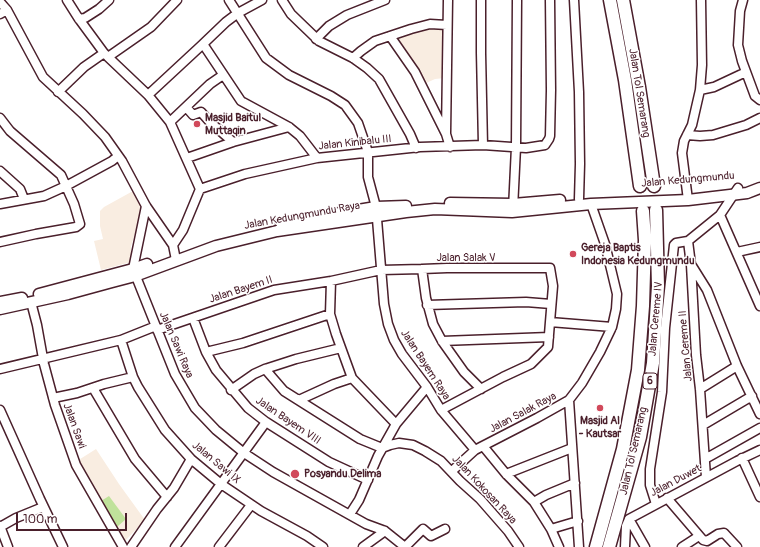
<!DOCTYPE html>
<html>
<head>
<meta charset="utf-8">
<style>
  body { margin:0 }
  #map { position:relative; width:760px; height:547px; overflow:hidden; background:#fff; font-family:Pangolin,sans-serif }
  canvas { display:block }
  .scale { position:absolute; left:16px; top:513px; width:111px; height:18px; box-sizing:border-box; border:2px solid #4a1f2b; border-top:0; padding-left:5px; font-size:12px; line-height:14px; white-space:nowrap; color:#4a1f2b; -webkit-text-stroke:3px #fff; paint-order:stroke }
</style>
</head>
<body>
<div id="map">
<canvas width="760" height="547"></canvas>
<div class="scale">100 m</div>
</div>
<script>
const g = document.querySelector('canvas').getContext('2d');
g.lineJoin = 'round';
function fillPath(path, color) {
  g.fillStyle = color;
  g.fill(path, 'evenodd');
}
function toPath(rows) {
  const path = new Path2D();
  for (const r of rows) {
    path.moveTo(r[0], r[1]);
    for (let i = 2; i < r.length; i += 2) path.lineTo(r[i], r[i + 1]);
  }
  return path;
}
function trace(path, color, width, dash) {
  g.strokeStyle = color;
  g.lineWidth = width;
  g.lineCap = dash ? 'butt' : 'round';
  g.setLineDash(dash || []);
  g.stroke(path);
}
function write(font, color, halo, rows, align = 'center') {
  g.font = font + ' Pangolin,sans-serif';
  g.lineWidth = 3;
  g.setLineDash([]);
  g.textBaseline = 'middle';
  g.strokeStyle = halo;
  g.fillStyle = color;
  for (const [text, x, y, turn = 0] of rows) {
    g.save();
    g.translate(x, y);
    g.rotate((+turn || 0) * Math.PI / 180);
    g.textAlign = isNaN(turn) ? turn : align;
    if (halo) g.strokeText(text, 0, 0);
    g.fillText(text, 0, 0);
    g.restore();
  }
}
const built = toPath([
  [424,29,445,29,445,78,435,79,424,84,394,37],
  [133,191,141,208,139,221,131,246,131,262,101,270,94,241,103,239,100,226,100,211,104,207],
  [96,449,119,484,145,520,124,542,77,461]
]);
const green = toPath([
  [109,496,126,519,117,527,101,501]
]);
const minor = toPath([
  [67,0,79,19,104,53],
  [229,0,266,58,289,75,331,96,345,105,358,123,368,152,368,177,376,207,384,304,388,324,394,340,402,354,427,387,441,410,475,450],
  [282,0,291,14,319,41,353,58,367,68,379,79,410,134,416,148],
  [448,0,446,134,450,147],
  [481,0,481,53,483,145],
  [574,0,579,92,580,164,579,199],
  [743,0,740,11,738,45,742,61,755,96,760,100],
  [0,2,7,10,43,77,83,114,105,137,122,161,146,206,173,245],
  [0,14,7,10],
  [79,19,85,18,99,9,109,0],
  [390,36,415,72,446,134],
  [316,39,329,26,347,15,385,0],
  [203,44,226,22,238,13,262,0],
  [108,57,148,95,170,122,200,189,183,230,173,245,176,260],
  [353,58,361,51,375,41,411,29,430,24,447,25],
  [700,90,714,87,746,72],
  [58,92,84,67,104,53,108,57,151,27,177,0],
  [148,95,203,44,241,101,289,127,300,136,317,158],
  [186,107,193,115,201,112,210,122,233,142],
  [0,118,10,131,61,175,74,204,80,224,76,227,36,234,0,242],
  [170,122,210,84,223,75],
  [687,135,700,136,713,135,746,125,760,118],
  [187,158,233,142,289,127],
  [0,171,20,189,24,199],
  [738,188,720,215,760,306],
  [200,189,245,174,317,158,420,147,483,145,526,148,545,145,549,139,550,136,551,90,550,0],
  [688,200,682,153,684,141,692,125,700,90,702,65,701,0],
  [0,204,44,196,66,186,112,161,118,156],
  [146,206,133,269,175,374,195,408,216,430,244,453,273,472,366,524,385,531,405,547],
  [513,209,516,147,517,0],
  [737,252,760,247],
  [692,266,707,290,737,366,760,414],
  [422,269,426,298,433,324,442,341,464,372,481,389],
  [331,281,330,314,336,334,352,378,396,424],
  [31,302,37,325,44,364,55,405,76,465,123,547],
  [427,305,526,302,551,304],
  [193,318,206,352,216,370,248,408,266,422,329,462,368,480],
  [157,330,274,290,331,281,381,270,422,269,447,268,550,268,553,286,550,322],
  [121,340,133,377,138,387,165,430,191,459,221,484,261,511,307,536,323,547],
  [442,341,549,337],
  [206,352,243,343,330,314],
  [0,369,121,340,156,326],
  [265,369,284,391,360,439,382,448,390,445,399,443,413,445,425,451,441,461,460,481,480,499,508,531,519,547],
  [93,388,135,459,167,497],
  [700,389,737,366],
  [231,390,254,374,265,369,296,359,341,348],
  [53,398,77,393,104,384,133,377],
  [299,400,334,384,352,378],
  [569,400,579,547],
  [0,410,40,499,63,547],
  [441,410,503,377,531,364,548,347,550,322,612,327],
  [703,425,752,396],
  [483,446,506,474,534,502,551,529,559,547],
  [742,458,760,497],
  [705,459,760,428],
  [452,471,475,450,537,418,569,400,582,383,600,352,612,327,616,309,617,294,605,244,591,204],
  [506,474,572,448],
  [706,477,700,389,696,355,691,265,688,241,720,215],
  [667,498,703,540,707,541,718,534,724,533,737,547],
  [534,502,546,495,575,483],
  [656,504,650,485,650,469,662,392,665,328,674,245,676,243,688,241],
  [350,514,359,500,378,456,396,424,427,387],
  [629,519,645,547],
  [0,526,8,547],
  [0,527,16,518,43,507],
  [551,529,578,521],
  [131,547,157,509,174,488,191,459],
  [175,547,266,422],
  [219,547,251,505],
  [363,547,385,531],
  [405,547,423,529,431,536,445,529],
  [625,547,626,526,629,519,737,461,760,450],
  [682,547,699,536]
]);
const major = toPath([
  [450,203,513,204,560,200],
  [281,223,376,207,406,206],
  [39,294,133,269,147,264],
  [0,302,22,298],
  [0,309,68,294,112,282,135,276,216,246,277,231,406,212,435,209,512,212,591,204,688,200,747,193,760,188]
]);
const highway = toPath([
  [610,0,625,80,640,186],
  [623,0,639,87,654,186],
  [596,547,623,449,638,370,643,306,645,240,643,211],
  [609,547,640,437,653,363,658,286,656,210]
]);
const markers = [
  [197,124,4,"#d1495b"],
  [573,254,4,"#d1495b"],
  [600,408,4,"#d1495b"],
  [295,474,5,"#d1495b"]
];
const shields = [
  [650,381,14]
];
const shieldNames = [
  ["6",650,381]
];
const streetNames = [
  ["Jalan Tol Semarang",639,93,81],
  ["Jalan Kinibalu III",355,143,-6],
  ["Jalan Kedungmundu",688,180,-5],
  ["Jalan Kedungmundu Raya",302,216,-10],
  ["Jalan Salak V",466,258],
  ["Jalan Bayem II",241,290,-18],
  ["Jalan Cereme IV",656,319,-85],
  ["Jalan Sawi Raya",176,345,67],
  ["Jalan Cereme II",686,346,-95],
  ["Jalan Bayem Raya",425,365,57],
  ["Jalan Salak Raya",523,413,-28],
  ["Jalan Bayem VIII",288,421,34],
  ["Jalan Sawi",74,426,70],
  ["Jalan Tol Semarang",634,451,-77],
  ["Jalan Sawi IX",216,463,40],
  ["Jalan Duwet",676,481,-28],
  ["Jalan Kokosan Raya",484,490,47]
];
const poiNames = [
  ["Masjid Baitul",205,118],
  ["Muttaqin",205,131],
  ["Gereja Baptis",581,248],
  ["Indonesia Kedungmundu",581,261],
  ["Masjid Al",600,421,"center"],
  ["- Kautsar",600,434,"center"],
  ["Posyandu Delima",304,474]
];
fillPath(built, '#f9ede1');
fillPath(green, '#c0e29b');
trace(minor, '#4a1f2b', 11);
trace(major, '#4a1f2b', 13);
trace(highway, '#4a1f2b', 15);
trace(minor, '#fff', 8);
trace(major, '#fff', 10);
trace(highway, '#fff', 12);
for (const [x, y, r, color] of markers) {
  const dot = new Path2D();
  dot.arc(x, y, r, 0, 2 * Math.PI);
  g.fillStyle = color;
  g.fill(dot);
  trace(dot, '#fff', 1.5);
}
for (const [x, y, w] of shields) {
  const box = new Path2D();
  box.roundRect(x - w / 2, y - 8, w, 16, 3);
  g.fillStyle = '#fff';
  g.fill(box);
  trace(box, '#4a1f2b', 1);
}
write('bold 10px', '#4a1f2b', null, shieldNames);
write('11px', '#4a1f2b', '#fff', streetNames);
write('bold 11px', '#4a1f2b', '#fff', poiNames, 'left');
</script>
</body>
</html>
